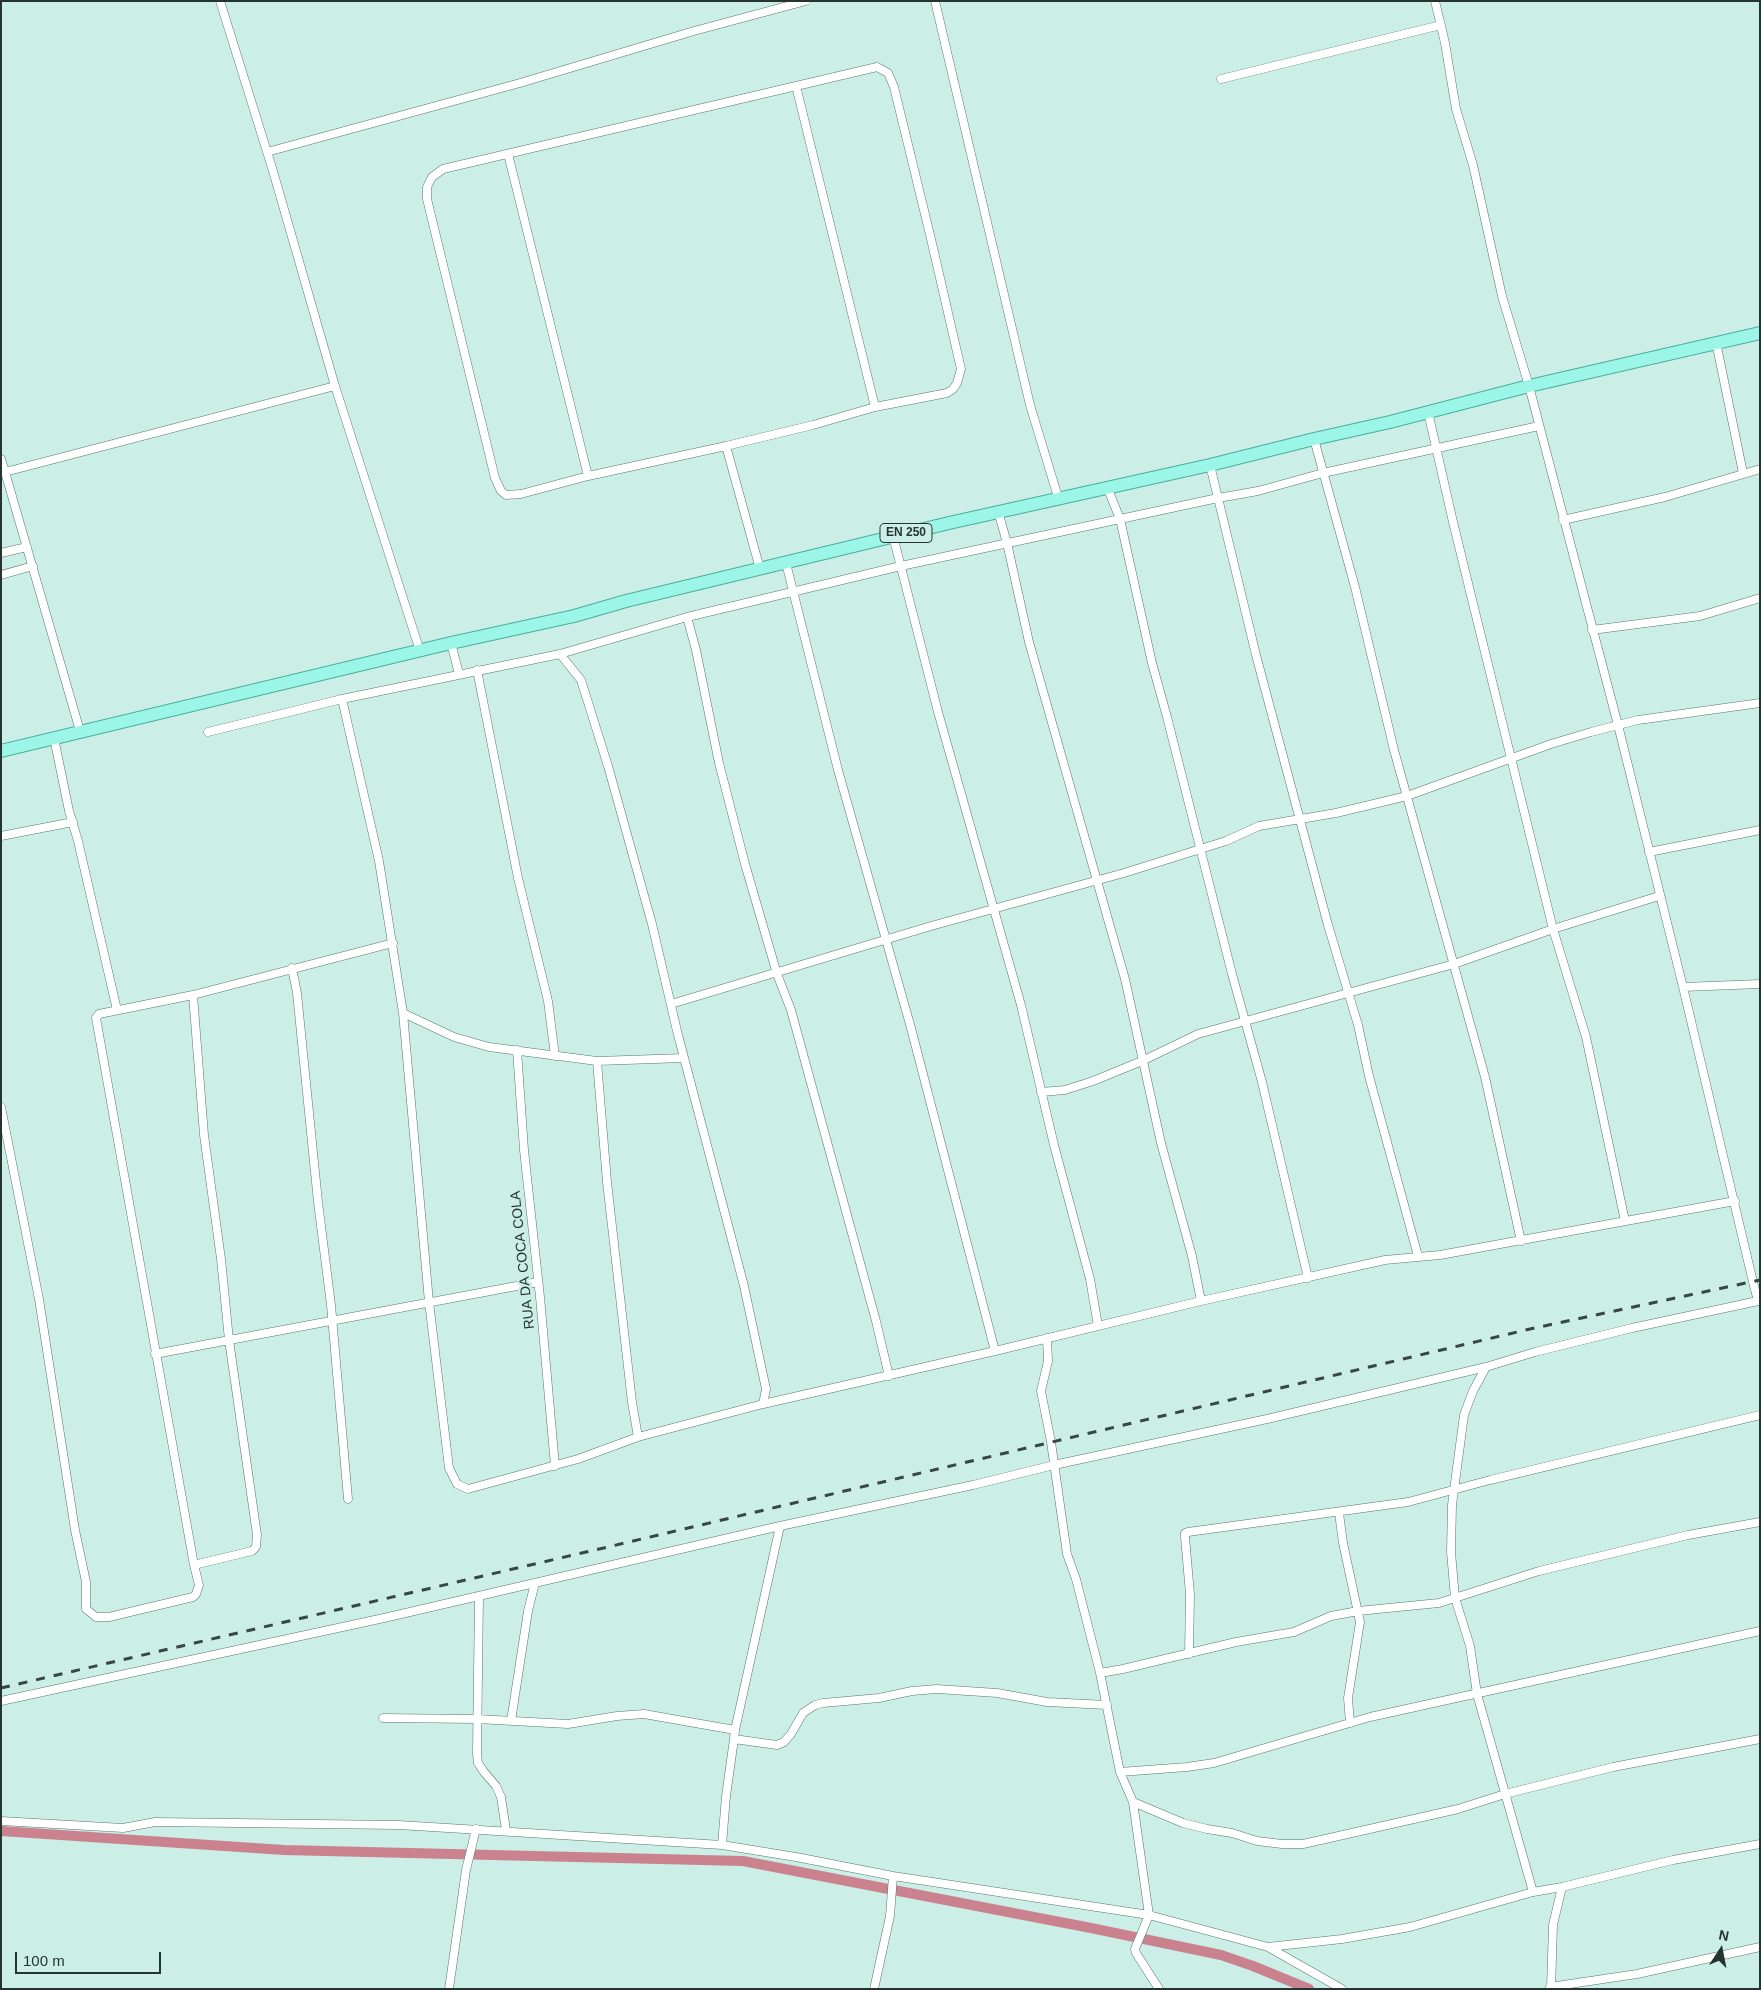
<!DOCTYPE html>
<html>
<head>
<meta charset="utf-8">
<style>
  body { margin:0 }
  #map { position:relative; width:1761px; height:1990px; overflow:hidden; background:#cbeee7; font-family:Arial,sans-serif }
  canvas { display:block }
  .frame { position:absolute; inset:0; border:2px solid #263431; pointer-events:none }
  .north { position:absolute; left:1696px; top:1925px; width:50px; height:50px; -webkit-text-stroke:4px #cbeee7; paint-order:stroke; rotate:11deg; font-size:14px; font-weight:700; line-height:20px; text-align:center; color:#263431 }
  .north::after { content:''; display:block; margin:auto; width:18px; height:22px; background:#263431; clip-path:polygon(50% 0,100% 100%,50% 72%,0 100%) }
  .scale { position:absolute; left:15px; top:1952px; width:146px; height:22px; box-sizing:border-box; border:2px solid #263431; border-top:0; padding-left:6px; font-size:15px; line-height:18px; white-space:nowrap; color:#263431; -webkit-text-stroke:4px #cbeee7; paint-order:stroke }
</style>
</head>
<body>
<div id="map">
<canvas width="1761" height="1990"></canvas>
<div class="frame"></div>
<div class="north">N</div>
<div class="scale">100 m</div>
</div>
<script>
const g = document.querySelector('canvas').getContext('2d');
g.lineJoin = 'round';
function toPath(rows) {
  const path = new Path2D();
  for (const r of rows) {
    path.moveTo(r[0], r[1]);
    for (let i = 2; i < r.length; i += 2) path.lineTo(r[i], r[i + 1]);
  }
  return path;
}
function trace(path, color, width, dash) {
  g.strokeStyle = color;
  g.lineWidth = width;
  g.lineCap = dash ? 'butt' : 'round';
  g.setLineDash(dash || []);
  g.stroke(path);
}
function write(font, color, halo, rows, align = 'center') {
  g.font = font + ' Arial,sans-serif';
  g.lineWidth = 5;
  g.setLineDash([]);
  g.textBaseline = 'middle';
  g.strokeStyle = halo;
  g.fillStyle = color;
  for (const [text, x, y, turn = 0] of rows) {
    g.save();
    g.translate(x, y);
    g.rotate((+turn || 0) * Math.PI / 180);
    g.textAlign = isNaN(turn) ? turn : align;
    if (halo) g.strokeText(text, 0, 0);
    g.fillText(text, 0, 0);
    g.restore();
  }
}
const canal = toPath([
  [1,1831,284,1850,743,1861,1091,1928,1221,1955,1253,1966,1309,1989]
]);
const street = toPath([
  [220,1,273,171,335,386,420,651],
  [935,1,1030,405,1058,497],
  [1435,1,1445,43,1456,109,1473,165,1502,296,1529,386,1618,725,1683,987,1753,1282,1758,1301,1760,1301],
  [877,67,888,73,894,87,931,239,961,369,957,383,953,389,947,393,875,407,813,425,726,446,588,476,521,494,506,495,501,491,495,478,427,199,427,187,432,177,443,169,877,67],
  [1221,79,1441,25],
  [796,86,875,407],
  [267,152,520,83,694,31,806,1],
  [508,154,588,476],
  [1716,342,1743,473],
  [1428,412,1453,522,1553,929,1586,1037,1625,1221],
  [1314,439,1355,587,1394,750,1485,1077,1521,1241],
  [726,446,760,569],
  [1,459,5,472],
  [1210,465,1256,655,1328,925,1358,1025,1369,1076,1418,1256],
  [1107,487,1120,519,1152,663,1167,717,1232,974,1262,1082,1308,1278],
  [998,511,1007,543,1029,642,1125,979,1161,1143,1192,1256,1201,1301],
  [1563,520,1665,497,1760,469],
  [893,536,938,712,1021,1005,1054,1145,1090,1279,1098,1326],
  [1,553,27,547],
  [786,563,838,770,911,1028,995,1351],
  [1,575,33,566],
  [687,617,696,650,719,763,745,864,777,974,791,1010,876,1321,889,1376],
  [1592,630,1700,616,1760,598],
  [451,643,459,674],
  [560,654,581,680,608,766,652,924,677,1031,744,1286,766,1389,763,1404],
  [477,670,518,878,548,1001,555,1056],
  [342,699,379,861,403,1013,429,1302,449,1468,457,1484,468,1489,578,1459,638,1437,763,1404,995,1351,1201,1301,1385,1260,1440,1255,1735,1201],
  [80,731,5,472,335,386],
  [208,732,342,699,560,654,687,617,901,566,1218,498,1258,491,1323,473,1539,426],
  [54,738,69,811,78,841,117,1010],
  [1,836,73,822],
  [1649,852,1760,830],
  [292,968,297,993,318,1202,331,1305,348,1499],
  [1683,987,1760,984],
  [671,1004,931,926,1124,873,1226,841,1259,826,1336,813,1407,796,1551,744,1591,732,1638,720,1760,703],
  [403,1013,454,1037,489,1047,597,1061,684,1058],
  [517,1050,524,1150,540,1297,555,1466],
  [597,1061,607,1182,632,1402,638,1437],
  [1041,1092,1065,1090,1093,1081,1142,1061,1198,1034,1454,964,1553,929,1659,896],
  [1,1107,39,1299,75,1530,86,1582,86,1609,96,1617,109,1617,193,1597,196,1594,199,1585,194,1565,252,1551,256,1547,257,1535,229,1340,221,1259,204,1135,193,995],
  [1047,1338,1048,1361,1041,1391,1051,1442,1067,1554,1076,1579,1100,1673,1120,1772,1133,1802,1149,1915,1135,1949,1136,1953,1159,1989],
  [155,1354,538,1282],
  [1486,1367,1473,1391,1464,1415,1452,1505,1451,1552,1455,1598,1470,1646,1477,1694,1533,1892],
  [1339,1513,1343,1543,1360,1622,1348,1698,1350,1723],
  [194,1565,96,1018,99,1014,193,995,393,943],
  [479,1596,477,1753,478,1763,484,1772,496,1786,501,1797,506,1830],
  [1189,1654,1190,1594,1185,1537,1185,1533,1188,1532,1408,1502,1490,1480,1760,1415],
  [1100,1673,1123,1669,1236,1642,1294,1632,1331,1616,1358,1611,1439,1603,1539,1571,1688,1535,1760,1522],
  [1,1701,384,1618,780,1526,973,1485,1054,1465,1267,1419,1486,1367,1535,1352,1632,1328,1758,1301],
  [383,1718,477,1719,568,1724,617,1716,644,1714,735,1730,734,1739,777,1745,784,1742,791,1734,803,1713,815,1705,823,1703,879,1698,912,1691,937,1689,997,1693,1047,1702,1107,1705],
  [511,1721,528,1611,535,1583],
  [735,1730,780,1526],
  [1120,1772,1187,1767,1214,1763,1370,1717,1760,1631],
  [1133,1802,1183,1823,1207,1829,1232,1833,1257,1841,1282,1844,1303,1844,1458,1809,1505,1794,1613,1767,1760,1739],
  [1,1821,123,1828,155,1822,399,1825,722,1845,796,1857,893,1876,1149,1915,1268,1947,1342,1989],
  [722,1845,726,1796,734,1739],
  [1268,1947,1342,1939,1410,1927,1533,1892,1562,1887,1673,1860,1760,1844],
  [1550,1987,1637,1974,1760,1947],
  [449,1989,466,1870,476,1829],
  [874,1989,890,1916,893,1876],
  [1551,1989,1553,1925,1562,1887]
]);
const primary = toPath([
  [1,751,451,643,574,616,626,601,949,523,1210,465,1314,439,1390,422,1529,386,1760,333]
]);
const rail = toPath([
  [1,1688,612,1546,1530,1329,1760,1280]
]);
const shields = [
  [906,533,52]
];
const shieldNames = [
  ["EN 250",906,533]
];
const streetNames = [
  ["RUA DA COCA COLA",523,1260,-96]
];
trace(canal, '#ca828f', 10);
trace(street, '#577770', 9);
trace(primary, '#48ae9e', 14);
trace(street, '#fff', 8);
trace(primary, '#9cf6e8', 12);
trace(rail, '#374744', 3, [9, 9]);
for (const [x, y, w] of shields) {
  const box = new Path2D();
  box.roundRect(x - w / 2, y - 9.5, w, 19, 4);
  g.fillStyle = '#cbeee7';
  g.fill(box);
  trace(box, '#263431', 1);
}
write('bold 12px', '#263431', null, shieldNames);
write('14px', '#263431', '#cbeee7', streetNames);
</script>
</body>
</html>
